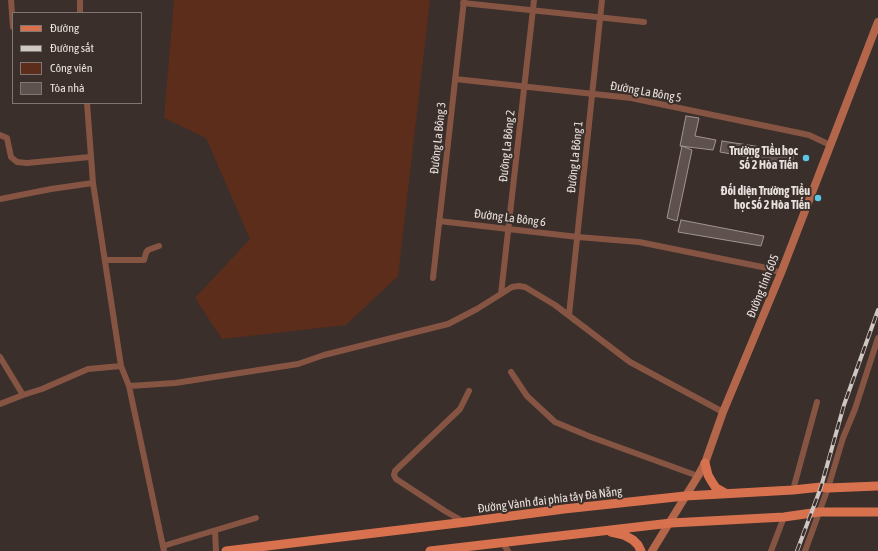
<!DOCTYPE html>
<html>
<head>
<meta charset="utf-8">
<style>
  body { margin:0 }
  #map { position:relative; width:878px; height:551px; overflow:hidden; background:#3a2f2b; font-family:"Asap Condensed",sans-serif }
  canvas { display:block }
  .legend { position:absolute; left:12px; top:12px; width:130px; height:92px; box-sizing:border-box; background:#3a2f2b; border:1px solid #807673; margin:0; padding:5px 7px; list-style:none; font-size:12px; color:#e9e1de }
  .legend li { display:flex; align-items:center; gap:8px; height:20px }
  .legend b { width:20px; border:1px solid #807673 }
</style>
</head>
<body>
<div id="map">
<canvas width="878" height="551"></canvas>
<ul class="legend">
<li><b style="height:5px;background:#d8724e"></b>Đường</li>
<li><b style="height:5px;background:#cfc7c3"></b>Đường sắt</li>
<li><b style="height:11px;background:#5d2d1c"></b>Công viên</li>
<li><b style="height:11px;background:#5f524e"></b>Tòa nhà</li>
</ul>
</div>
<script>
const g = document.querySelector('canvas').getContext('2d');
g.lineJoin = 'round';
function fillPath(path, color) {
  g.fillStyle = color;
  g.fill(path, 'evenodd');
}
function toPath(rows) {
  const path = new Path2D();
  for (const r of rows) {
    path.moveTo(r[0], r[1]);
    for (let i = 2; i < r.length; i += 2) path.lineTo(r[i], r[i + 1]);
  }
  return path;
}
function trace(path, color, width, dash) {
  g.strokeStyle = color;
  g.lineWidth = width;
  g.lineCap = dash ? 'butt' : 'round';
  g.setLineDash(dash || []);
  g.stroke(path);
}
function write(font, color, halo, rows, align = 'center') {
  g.font = font + ' "Asap Condensed",sans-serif';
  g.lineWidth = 4;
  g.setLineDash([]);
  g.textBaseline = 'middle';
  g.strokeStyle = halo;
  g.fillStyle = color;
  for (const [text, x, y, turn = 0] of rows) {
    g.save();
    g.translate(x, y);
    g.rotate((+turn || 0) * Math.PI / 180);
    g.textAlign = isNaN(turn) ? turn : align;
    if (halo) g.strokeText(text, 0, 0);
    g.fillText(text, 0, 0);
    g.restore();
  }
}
const green = toPath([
  [174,0,430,0,398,276,346,325,222,339,195,298,250,239,206,138,164,118]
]);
const building = toPath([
  [686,116,699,118,695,136,716,140,713,150,680,146,686,116],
  [722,141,794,152,792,165,720,152,722,141],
  [682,146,692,150,677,221,667,218,682,146],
  [681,220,764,236,761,246,678,232,681,220]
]);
const minor = toPath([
  [11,0,13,27],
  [80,0,80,13],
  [463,3,644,22],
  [455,79,631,98,809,135,830,145],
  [87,103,93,183,121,366,129,386,164,551],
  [0,135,7,138,11,157,17,162,27,163,90,157],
  [0,199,51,189,93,183],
  [439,221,578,237,639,242,767,268,781,273],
  [105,260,144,260,146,253,148,250,159,246],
  [433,278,464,0],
  [501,294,534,0],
  [569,315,602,0],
  [0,357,23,395,42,389,88,369,121,366],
  [511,372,527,396,555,422,591,437,698,476],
  [129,386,175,383,298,364,324,355,448,324,477,309,512,287,519,286,525,287,555,305,630,362,723,412],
  [0,404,23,395],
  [793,490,817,402],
  [464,522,445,511,396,479,394,475,395,471,460,409,469,391],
  [215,531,216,551],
  [502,542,508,551],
  [163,546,256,518],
  [771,551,784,517],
  [805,551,828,488,843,438,855,409,878,338]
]);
const secondary = toPath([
  [652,551,698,476,705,463,723,412,781,273,878,22]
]);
const primary = toPath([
  [705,463,708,475,712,482,716,488,725,493],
  [611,532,624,535,633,540,638,545,641,551],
  [226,551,466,522,564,509,685,496,793,490,821,487,828,488,878,486],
  [430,551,671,523,784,517,819,512,878,512]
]);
const rail = toPath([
  [797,551,821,487,844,405,878,310]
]);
const markers = [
  [806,158,4,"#5bc7e7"],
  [818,198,4,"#5bc7e7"]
];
const streetNames = [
  ["Đường La Bông 5",646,92,10],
  ["Đường La Bông 3",438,138,-84],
  ["Đường La Bông 2",507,146,-84],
  ["Đường La Bông 1",575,157,-84],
  ["Đường La Bông 6",510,218,7],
  ["Đường tỉnh 605",763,286,-68],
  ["Đường Vành đai phía tây Đà Nẵng",550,500,-7]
];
const poiNames = [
  ["Trường Tiểu học",798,151],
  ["Số 2 Hòa Tiến",798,165],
  ["Đối diện Trường Tiểu",810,191],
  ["học Số 2 Hòa Tiến",810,205]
];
fillPath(green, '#5d2d1c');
fillPath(building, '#5f524e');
trace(building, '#a2948f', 1);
trace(minor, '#865443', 6);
trace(secondary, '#b4664a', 8);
trace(primary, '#d8724e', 9);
trace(rail, '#cfc7c3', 4);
trace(rail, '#3a2f2b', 2.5, [8]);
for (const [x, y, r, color] of markers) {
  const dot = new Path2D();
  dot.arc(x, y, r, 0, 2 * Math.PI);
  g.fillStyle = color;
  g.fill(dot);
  trace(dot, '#3a2f2b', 1.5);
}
write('12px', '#e9e1de', '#3a2f2b', streetNames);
write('bold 12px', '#e9e1de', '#3a2f2b', poiNames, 'right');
</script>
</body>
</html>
